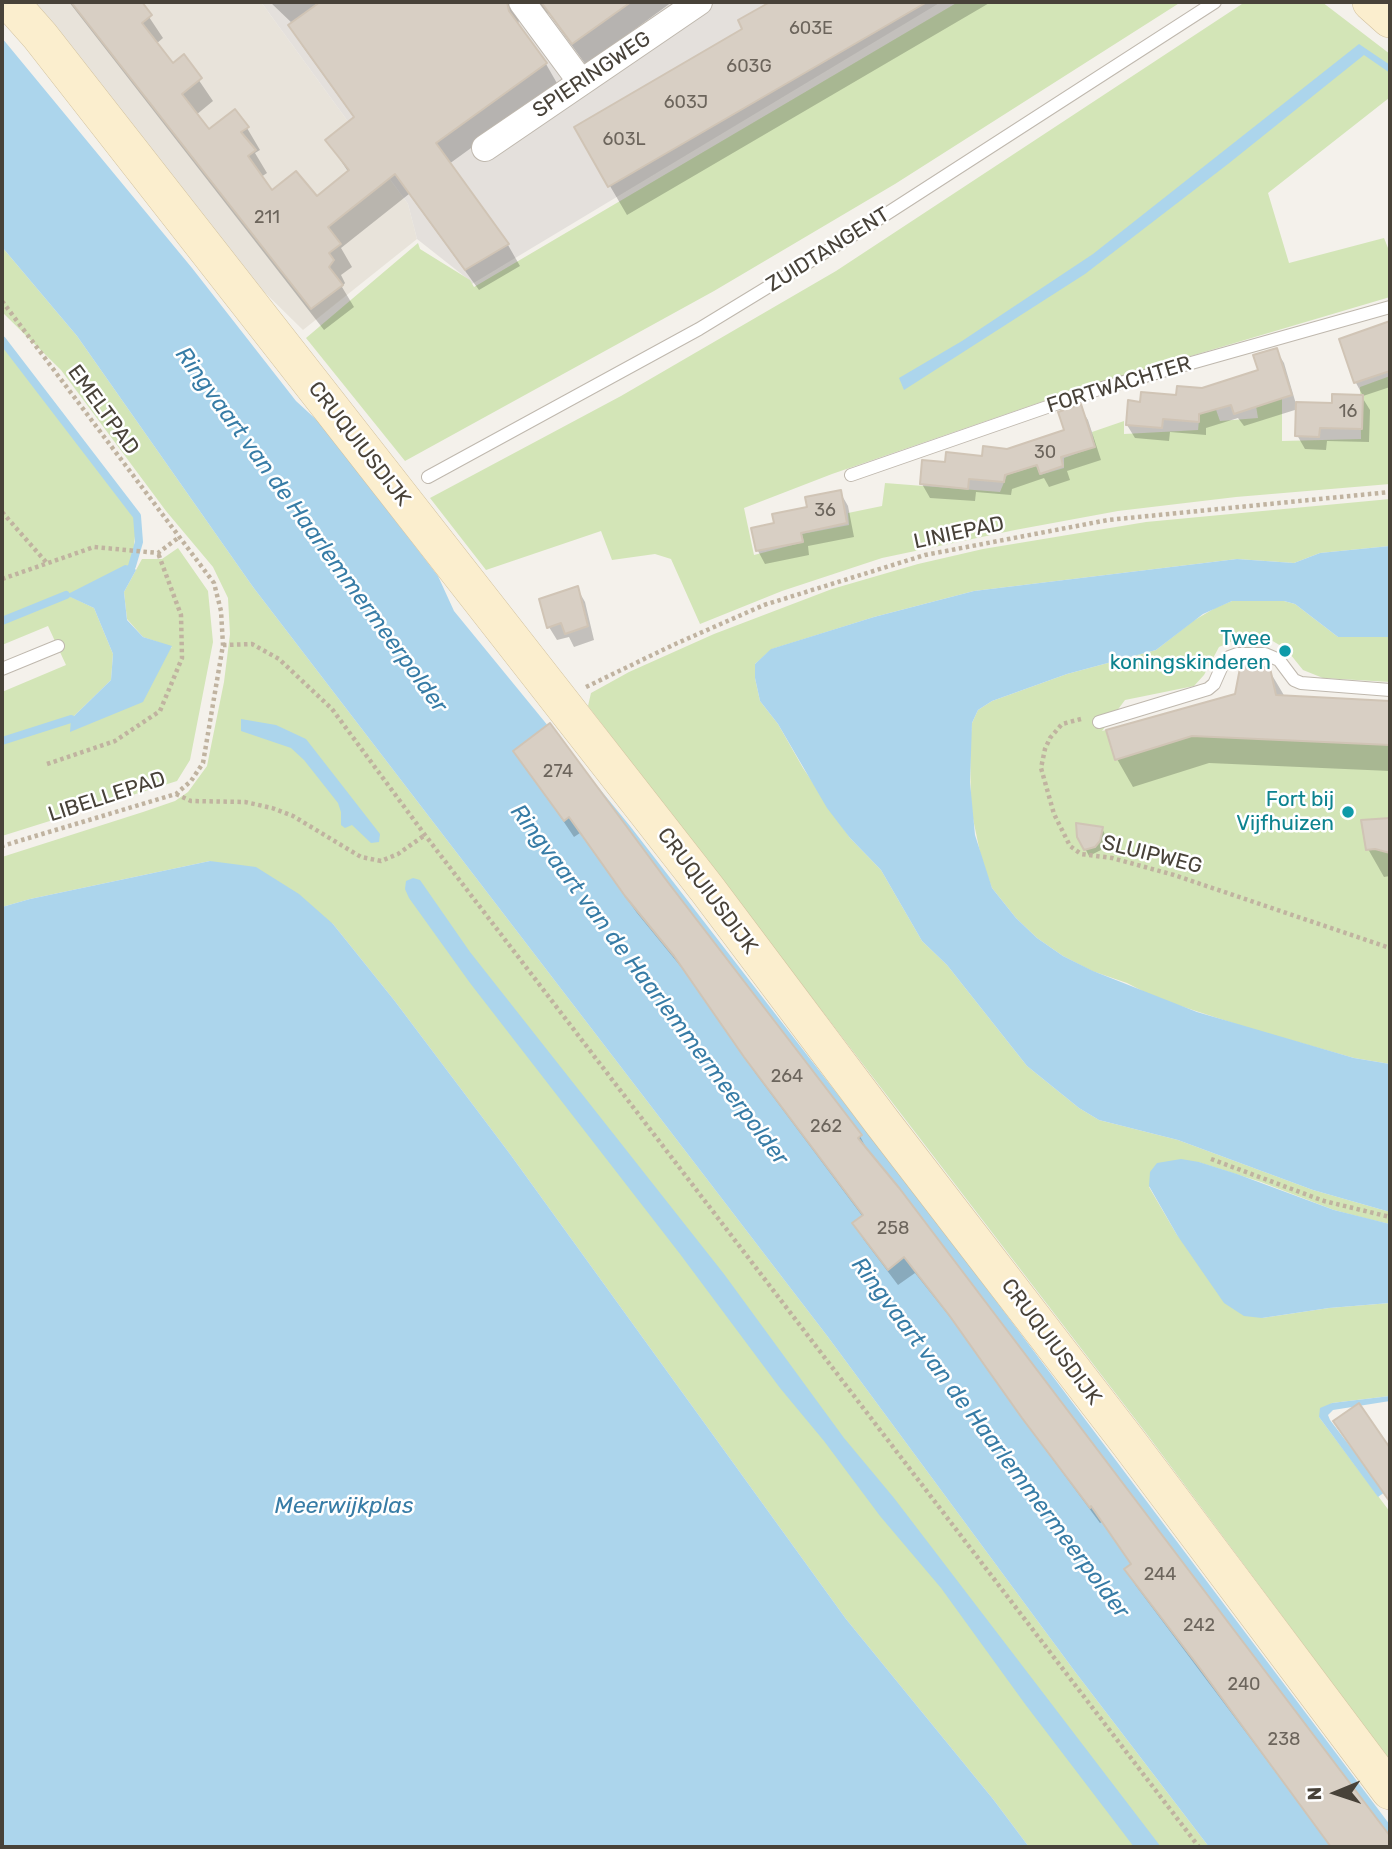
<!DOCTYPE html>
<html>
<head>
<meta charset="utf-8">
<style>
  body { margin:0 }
  #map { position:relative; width:1392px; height:1849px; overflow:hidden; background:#f4f1eb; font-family:Rubik,sans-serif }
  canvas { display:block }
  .frame { position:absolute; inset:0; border:4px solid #484239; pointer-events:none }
  .north { position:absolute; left:1301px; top:1758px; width:70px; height:70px; -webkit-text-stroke:5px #fff; paint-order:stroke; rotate:268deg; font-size:19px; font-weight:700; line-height:28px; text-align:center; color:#484239 }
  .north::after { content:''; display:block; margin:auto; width:24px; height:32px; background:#484239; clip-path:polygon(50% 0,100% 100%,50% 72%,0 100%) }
</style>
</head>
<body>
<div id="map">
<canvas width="1392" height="1849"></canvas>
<div class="frame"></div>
<div class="north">N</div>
</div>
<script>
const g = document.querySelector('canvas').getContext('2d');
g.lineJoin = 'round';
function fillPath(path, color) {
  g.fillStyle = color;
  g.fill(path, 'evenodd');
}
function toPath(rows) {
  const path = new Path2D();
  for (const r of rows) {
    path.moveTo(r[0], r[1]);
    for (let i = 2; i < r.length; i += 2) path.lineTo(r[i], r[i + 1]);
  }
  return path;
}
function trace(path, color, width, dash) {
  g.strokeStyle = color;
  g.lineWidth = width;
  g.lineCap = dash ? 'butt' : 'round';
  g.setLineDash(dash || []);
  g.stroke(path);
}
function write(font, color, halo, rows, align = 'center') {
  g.font = font + ' Rubik,sans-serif';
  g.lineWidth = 5;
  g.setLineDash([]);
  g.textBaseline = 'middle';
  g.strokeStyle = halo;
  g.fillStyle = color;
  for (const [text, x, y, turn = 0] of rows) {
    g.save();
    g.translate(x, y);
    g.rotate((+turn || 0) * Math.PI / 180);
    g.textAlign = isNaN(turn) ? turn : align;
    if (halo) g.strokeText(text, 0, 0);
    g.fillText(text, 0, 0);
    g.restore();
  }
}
const residential = toPath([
  [22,2,261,2,408,204,417,239,303,330,252,280]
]);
const industrial = toPath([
  [261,2,941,2,472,284,469,280,417,239,408,204]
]);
const green = toPath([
  [958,2,1181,2,895,184,714,291,405,461,306,338,418,243,420,249,470,280,474,287],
  [1245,2,1322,2,1390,54,1389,98,1268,193,1289,263,1384,238,1390,253,1390,297,1076,390,832,474,744,508,754,555,804,542,802,534,849,525,848,513,882,506,885,483,1000,492,1007,475,1036,466,1040,475,1064,468,1064,458,1095,447,1092,432,1124,421,1124,434,1198,430,1200,410,1214,404,1220,421,1258,418,1256,406,1282,397,1282,441,1361,439,1360,387,1390,376,1390,484,1236,497,1118,511,1015,530,882,558,782,591,700,624,671,559,655,554,612,560,601,531,486,570,430,498,621,396,836,271],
  [2,247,77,336,253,587,828,1337,1076,1673,1209,1847,1029,1847,993,1799,846,1619,510,1154,394,1000,333,924,210,861,30,899,2,907,2,857,143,812,175,801,188,792,207,766,224,682,230,634,228,598,213,567,166,511,61,370,2,312],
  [2,340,137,516,132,566,67,595,94,608,113,654,111,680,71,719,172,647,143,637,127,619,124,592,142,559,162,559,178,548,208,591,213,642,190,760,177,781,2,836,2,692,66,665,48,626,2,645],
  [1390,499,1390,546,1320,553,1294,563,1237,559,974,591,874,617,772,649,755,664,755,678,760,701,778,724,803,768,850,838,881,870,922,941,947,965,1027,1066,1079,1108,1099,1120,1178,1140,1313,1190,1390,1212,1390,1224,1368,1219,1334,1210,1261,1182,1198,1162,1149,1187,1177,1235,1262,1318,1329,1308,1390,1303,1390,1396,1332,1403,1319,1417,1390,1512,1390,1761,1146,1433,588,706,591,693,629,672,714,634,832,589,918,564,983,549,1146,522],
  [1254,600,1284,601,1295,604,1338,637,1390,637,1390,682,1323,678,1303,670,1286,649,1271,640,1253,639,1230,642,1219,647,1204,675,1194,686,1125,700,1102,731,1235,694,1240,668,1249,665,1270,668,1276,695,1390,701,1390,1064,1354,1058,1248,1028,1156,998,1127,983,1092,971,1063,956,1037,938,1016,918,992,888,982,862,971,809,970,743,972,723,978,710,992,701,1067,674,1156,650,1193,621,1215,608,1232,601]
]);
const water = toPath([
  [2,38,192,268,296,401,320,423,438,576,454,611,630,826,951,1241,1390,1825,1390,1847,1209,1847,1076,1673,828,1337,253,587,77,336,2,247],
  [1359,44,1390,65,1390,73,1364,55,1228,164,1085,274,904,390,899,378,962,341,1093,254],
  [1390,546,1390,637,1338,637,1295,604,1284,601,1232,601,1203,614,1156,650,1067,674,992,701,978,710,972,723,970,782,975,835,992,888,1016,918,1037,938,1063,956,1093,971,1197,1012,1354,1058,1390,1064,1390,1212,1313,1190,1178,1140,1099,1120,1079,1108,1027,1066,947,965,922,941,881,870,850,838,827,808,778,724,760,701,755,678,755,664,771,649,874,617,974,591,1237,559,1294,563,1320,553],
  [125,565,132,566,136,570,124,592,127,620,143,637,172,646,143,702,70,732,71,719,111,680,113,654,94,608,66,595],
  [241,719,276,725,306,739,380,834,379,842,371,843,352,825,345,828,341,825,341,812,338,803,304,760,291,748,241,731],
  [210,861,256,867,299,894,333,924,394,1000,510,1154,846,1619,993,1799,1029,1847,2,1847,2,907,30,899],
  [413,878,420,880,470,952,724,1274,844,1438,894,1498,1161,1847,1134,1847,1025,1704,941,1588,880,1516,824,1441,780,1388,680,1254,470,983,409,898,405,889,406,881],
  [1181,1159,1199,1162,1237,1174,1334,1210,1390,1224,1390,1303,1329,1308,1262,1318,1244,1316,1224,1303,1177,1235,1149,1186,1150,1172,1157,1163],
  [1390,1396,1390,1401,1333,1410,1328,1415,1330,1420,1385,1492,1378,1497,1319,1417,1320,1408,1332,1403]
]);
const shadow = toPath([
  [69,2,107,2,113,9,121,2,126,7,133,2,139,2,163,38,156,44,172,65,183,57,213,101,196,115,209,131,247,128,260,150,255,153,267,173,261,177,272,192,316,199,349,173,327,140,355,119,303,47,290,26,293,24,270,2,672,2,586,65,549,14,542,9,519,19,518,26,546,64,558,85,449,164,508,245,520,266,479,290,409,194,341,248,352,267,341,275,345,283,342,287,354,307,324,330],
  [774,2,991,2,627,215,576,128,745,30,740,21],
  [1390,323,1390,387,1363,396,1356,383,1341,340],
  [1276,350,1284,363,1296,404,1334,405,1362,397,1370,410,1369,442,1327,441,1326,450,1305,449,1297,435,1298,409,1244,426,1238,418,1206,428,1206,435,1170,432,1169,441,1135,438,1127,425,1141,403,1178,397,1260,371],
  [1080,407,1088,420,1101,460,1067,471,1070,480,1049,487,1044,478,1012,489,1011,495,976,492,975,501,930,498,922,484,947,464,984,458,1066,432],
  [840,492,848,506,854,537,808,546,809,555,765,564,758,551,753,529,776,524],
  [577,588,585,602,594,640,574,647,569,637,557,640,549,627],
  [1269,670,1285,697,1390,702,1390,771,1209,763,1133,787,1117,759,1109,731,1236,696],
  [516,751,665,882,860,1136,869,1154,1390,1838,1390,1847,1332,1847,1136,1586,1126,1570,1132,1565,1102,1522,1100,1523,1034,1434,961,1331,915,1273,898,1285,864,1240,854,1224,863,1217,756,1074,686,973,637,913,580,833,574,837],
  [1390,820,1390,876,1384,877,1368,849,1363,822],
  [1102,828,1105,835,1101,850,1089,856,1079,837]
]);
const stream = toPath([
  [2,340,137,516,139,542,132,566],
  [2,621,66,595],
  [2,741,71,719]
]);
const building = toPath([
  [71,2,142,2,152,15,142,23,173,63,184,54,202,78,182,94,209,129,235,109,249,127,241,132,256,150,248,156,272,190,296,171,317,196,349,170,325,140,354,117,288,25,320,2,507,2,509,11,547,63,436,143,509,244,465,270,395,174,328,227,341,244,329,253,334,260,329,267,343,285,311,309,71,2],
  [541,2,631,2,572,44,541,2],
  [770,2,927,2,608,187,574,127,742,29,738,20,770,2],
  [1390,321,1390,371,1354,383,1339,339,1390,321],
  [1277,348,1292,395,1234,414,1231,405,1199,414,1199,422,1163,419,1162,428,1126,425,1128,400,1140,402,1141,392,1176,395,1177,386,1202,388,1258,370,1253,355,1277,348],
  [1332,394,1363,395,1362,429,1320,428,1319,437,1295,436,1296,402,1332,403,1332,394],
  [1081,404,1095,447,1061,457,1063,466,1040,474,1037,465,1005,475,1004,482,969,479,968,489,920,484,922,460,945,462,946,452,982,456,983,446,1007,449,1064,430,1058,412,1081,404],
  [841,490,847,523,801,533,803,542,756,551,751,528,774,523,772,514,807,507,805,497,841,490],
  [578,586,588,626,565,634,561,623,547,628,539,599,578,586],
  [1249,665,1270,668,1276,695,1390,701,1390,745,1192,736,1115,760,1106,730,1235,694,1240,668,1249,665],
  [550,723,667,881,862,1135,858,1138,900,1189,1390,1836,1390,1847,1331,1847,1199,1667,1124,1569,1131,1564,1091,1506,1090,1508,1022,1418,949,1315,904,1257,888,1270,852,1223,863,1215,744,1057,674,956,625,896,569,817,564,821,513,751,550,723],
  [1390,818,1390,853,1375,849,1366,850,1361,820,1390,818],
  [1076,823,1103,827,1100,841,1095,847,1084,850,1077,837,1076,823],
  [1359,1403,1390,1448,1390,1502,1333,1421,1359,1403]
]);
const path = toPath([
  [2,301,214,583,221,611,223,645,203,763,191,781,176,794,2,846],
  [2,512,46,562],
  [2,579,94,547,158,553,178,538],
  [223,645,252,644,279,659,332,709,425,835,1199,1847],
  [586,687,673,645,764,605,925,555,1108,520,1390,492],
  [1081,719,1062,724,1050,738,1045,749,1041,768,1054,814,1070,846,1081,854,1112,858,1174,875,1390,948],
  [47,764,115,741,160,711,182,658,181,615,158,553],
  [176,794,191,801,245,802,272,808,293,816,361,857,381,861,398,854,425,835],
  [1211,1159,1324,1201,1390,1217]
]);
const lane = toPath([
  [851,475,1099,389,1390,307],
  [428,477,699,329,863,229,1215,2],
  [2,669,58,646],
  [1099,722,1208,689,1214,684,1222,666,1229,657,1237,654,1265,654,1279,660,1294,680,1301,683,1390,690]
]);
const street = toPath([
  [522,2,581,82],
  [485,148,699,2]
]);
const secondary = toPath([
  [10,2,40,36,707,889,882,1122,1129,1443,1390,1791],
  [1371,2,1390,19]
]);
const markers = [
  [1285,651,7,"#0f9aa8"],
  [1348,812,7,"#0f9aa8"]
];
const numberNames = [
  ["603E",811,29],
  ["603G",749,67],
  ["603J",686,103],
  ["603L",624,140],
  ["211",267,218],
  ["16",1348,412],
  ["30",1045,453],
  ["36",825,511],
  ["274",558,772],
  ["264",787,1077],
  ["262",826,1127],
  ["258",893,1229],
  ["244",1160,1575],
  ["242",1199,1626],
  ["240",1244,1685],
  ["238",1284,1740]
];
const streetNames = [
  ["SPIERINGWEG",592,75,-34],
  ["ZUIDTANGENT",828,250,-32],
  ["FORTWACHTER",1119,385,-17],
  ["EMELTPAD",103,410,54],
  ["CRUQUIUSDIJK",359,444,52],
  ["LINIEPAD",959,533,-12],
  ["LIBELLEPAD",107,797,-18],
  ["SLUIPWEG",1152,855,14],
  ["CRUQUIUSDIJK",707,891,53],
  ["CRUQUIUSDIJK",1051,1342,53]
];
const cultureNames = [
  ["Twee",1271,639],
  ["koningskinderen",1271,663],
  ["Fort bij",1334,800],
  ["Vijfhuizen",1334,824]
];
const waterNames = [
  ["Ringvaart van de Haarlemmermeerpolder",311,530,54],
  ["Ringvaart van de Haarlemmermeerpolder",649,985,53],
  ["Ringvaart van de Haarlemmermeerpolder",990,1438,53],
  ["Meerwijkplas",344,1506]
];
fillPath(residential, '#e8e3da');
fillPath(industrial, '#e4e0dc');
fillPath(green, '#d3e5b7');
fillPath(water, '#acd5ec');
fillPath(shadow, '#0003');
trace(stream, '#acd5ec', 8);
fillPath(building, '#d8cfc4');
trace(building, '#d0c4b5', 2);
trace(lane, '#bfb8ae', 14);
trace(street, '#bfb8ae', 28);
trace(secondary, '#d1c19e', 38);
trace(path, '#c0b3a0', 4.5, [3.5, 3.5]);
trace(lane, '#fff', 12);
trace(street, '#fff', 26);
trace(secondary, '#fbeece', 37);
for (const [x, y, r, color] of markers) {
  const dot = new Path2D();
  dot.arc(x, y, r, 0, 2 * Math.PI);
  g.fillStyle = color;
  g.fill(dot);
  trace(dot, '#fff', 2.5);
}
write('18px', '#6c655c', null, numberNames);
write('21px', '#484239', '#fff', streetNames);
write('21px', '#0d838f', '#fff', cultureNames, 'right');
write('italic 23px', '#377ca6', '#fff', waterNames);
</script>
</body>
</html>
